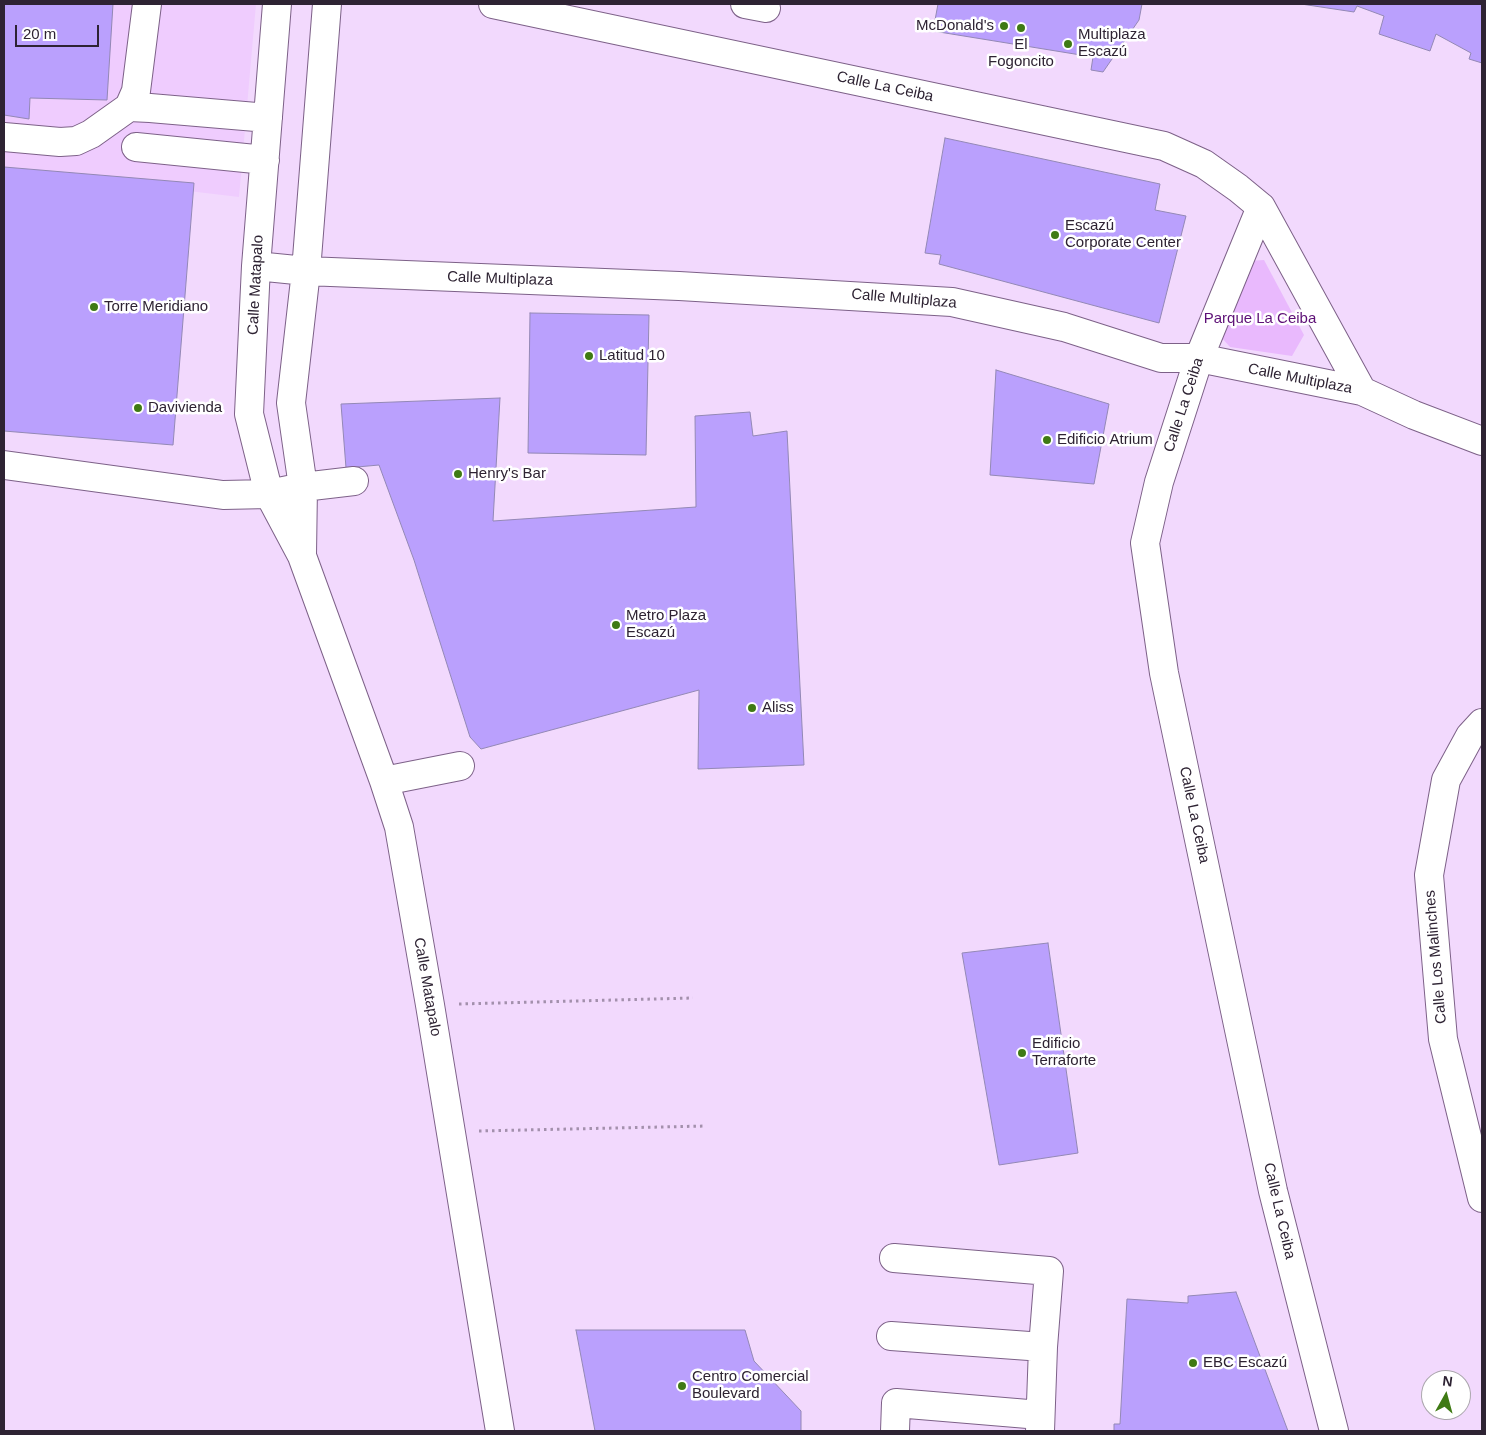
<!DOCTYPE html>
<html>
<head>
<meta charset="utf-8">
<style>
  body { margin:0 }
  #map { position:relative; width:1486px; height:1435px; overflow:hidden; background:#f2d9fd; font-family:Helvetica,sans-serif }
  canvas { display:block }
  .frame { position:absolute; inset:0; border:5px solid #2e2333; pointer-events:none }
  .north { position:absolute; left:1421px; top:1370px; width:50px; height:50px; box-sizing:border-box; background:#fff; border:1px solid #aba7ad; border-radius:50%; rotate:7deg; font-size:14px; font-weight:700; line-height:20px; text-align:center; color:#2e2333 }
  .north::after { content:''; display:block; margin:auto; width:18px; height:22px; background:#3f7a14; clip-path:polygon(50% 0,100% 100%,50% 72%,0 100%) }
  .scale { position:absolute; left:15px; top:25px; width:84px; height:22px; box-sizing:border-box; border:2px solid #2e2333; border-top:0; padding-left:6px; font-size:15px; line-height:18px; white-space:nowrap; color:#2e2333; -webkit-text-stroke:4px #fff; paint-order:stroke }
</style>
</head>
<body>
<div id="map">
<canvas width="1486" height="1435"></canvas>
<div class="frame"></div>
<div class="north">N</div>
<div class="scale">20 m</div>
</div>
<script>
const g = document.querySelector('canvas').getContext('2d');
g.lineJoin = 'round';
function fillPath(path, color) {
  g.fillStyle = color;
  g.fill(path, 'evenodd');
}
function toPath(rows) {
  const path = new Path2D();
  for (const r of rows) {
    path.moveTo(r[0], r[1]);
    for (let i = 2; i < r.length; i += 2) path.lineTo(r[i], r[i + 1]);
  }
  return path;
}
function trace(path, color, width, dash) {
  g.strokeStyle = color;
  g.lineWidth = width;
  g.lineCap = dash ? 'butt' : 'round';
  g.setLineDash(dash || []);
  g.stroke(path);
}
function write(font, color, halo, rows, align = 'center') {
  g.font = font + ' Helvetica,sans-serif';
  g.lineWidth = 5;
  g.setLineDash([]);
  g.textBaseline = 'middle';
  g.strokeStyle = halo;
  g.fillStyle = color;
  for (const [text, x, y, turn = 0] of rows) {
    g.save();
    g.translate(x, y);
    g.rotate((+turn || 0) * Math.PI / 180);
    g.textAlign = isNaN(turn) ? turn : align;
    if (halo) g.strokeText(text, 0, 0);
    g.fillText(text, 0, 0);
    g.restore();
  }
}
const built = toPath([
  [4,4,256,4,239,197,4,169]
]);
const green = toPath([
  [1264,260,1304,335,1292,356,1230,347,1221,337,1249,261]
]);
const building = toPath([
  [4,4,113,4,107,100,30,98,29,119,4,115,4,4],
  [938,4,1142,4,1139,20,1103,72,1091,70,1093,57,933,31,938,4],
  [1301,4,1482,4,1482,63,1469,59,1471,53,1436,34,1430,51,1379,34,1384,16,1357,6,1354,12,1301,4],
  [945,138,1160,184,1155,210,1186,216,1159,323,939,264,941,255,925,253,945,138],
  [4,167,194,183,173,445,4,431,4,167],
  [530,313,649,315,646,455,528,453,530,313],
  [996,370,1109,404,1094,484,990,475,996,370],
  [500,398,493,521,696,507,695,416,750,412,753,436,787,431,804,765,698,769,699,690,481,749,470,737,414,560,379,465,346,468,341,404,500,398],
  [1048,943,1078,1153,999,1165,962,953,1048,943],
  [1236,1292,1288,1431,1114,1431,1114,1424,1120,1424,1127,1299,1188,1303,1188,1296,1236,1292],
  [576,1330,745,1330,754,1361,801,1411,801,1431,595,1431,576,1330]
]);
const path = toPath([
  [459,1004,693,998],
  [479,1131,706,1126]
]);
const minor = toPath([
  [277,4,256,266,249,414,269,494,302,556,384,781,399,827,430,1005,500,1431],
  [493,4,1164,146,1204,164,1238,188,1261,207,1362,391],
  [745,4,766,8],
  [129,107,150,108,268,118],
  [4,137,60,142,76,141,91,134,129,107,136,91,147,4],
  [136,147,265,160],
  [1261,207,1199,358,1159,482,1145,543,1164,673,1273,1191,1334,1431],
  [256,266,306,271,679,286,952,302,1064,327,1161,358,1199,358,1362,391,1414,415,1482,441],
  [4,465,223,495,269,494,303,487,354,481],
  [302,554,303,487,291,403,306,271,327,4],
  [1482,723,1470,736,1446,780,1429,875,1443,1039,1482,1198],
  [384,781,460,766],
  [894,1258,1049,1271,1043,1347,1040,1431],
  [891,1336,1043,1347],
  [895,1431,896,1403,1040,1415]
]);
const markers = [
  [1004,26,5,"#3f7a14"],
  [1021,28,5,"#3f7a14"],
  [1068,44,5,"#3f7a14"],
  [1055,235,5,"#3f7a14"],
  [94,307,5,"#3f7a14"],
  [589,356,5,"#3f7a14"],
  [138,408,5,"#3f7a14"],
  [1047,440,5,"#3f7a14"],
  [458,474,5,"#3f7a14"],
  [616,625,5,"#3f7a14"],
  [752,708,5,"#3f7a14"],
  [1022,1053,5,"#3f7a14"],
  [1193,1363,5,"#3f7a14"],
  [682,1386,5,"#3f7a14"]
];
const poiNames = [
  ["McDonald's",994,26,"right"],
  ["Multiplaza",1078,35],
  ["Escazú",1078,52],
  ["El",1021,45,"center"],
  ["Fogoncito",1021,62,"center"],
  ["Escazú",1065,226],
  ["Corporate Center",1065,243],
  ["Torre Meridiano",104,307],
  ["Latitud 10",599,356],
  ["Davivienda",148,408],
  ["Edificio Atrium",1057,440],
  ["Henry's Bar",468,474],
  ["Metro Plaza",626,616],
  ["Escazú",626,633],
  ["Aliss",762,708],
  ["Edificio",1032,1044],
  ["Terraforte",1032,1061],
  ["EBC Escazú",1203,1363],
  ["Centro Comercial",692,1377],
  ["Boulevard",692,1394]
];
const streetNames = [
  ["Calle La Ceiba",885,87,12],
  ["Calle Multiplaza",500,279,2],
  ["Calle Matapalo",256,285,-87],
  ["Calle Multiplaza",904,299,5],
  ["Calle Multiplaza",1300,379,11],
  ["Calle La Ceiba",1184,405,-72],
  ["Calle La Ceiba",1194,815,78],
  ["Calle Los Malinches",1436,957,-95],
  ["Calle Matapalo",427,987,80],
  ["Calle La Ceiba",1279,1211,77]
];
const parkNames = [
  ["Parque La Ceiba",1260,319]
];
fillPath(built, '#efccfe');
fillPath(green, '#e9b9fd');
fillPath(building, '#baa0fd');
trace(building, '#9388b5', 1);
trace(minor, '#7d6188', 30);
trace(path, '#a390ac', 3, [2.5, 4]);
trace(minor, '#fff', 28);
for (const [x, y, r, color] of markers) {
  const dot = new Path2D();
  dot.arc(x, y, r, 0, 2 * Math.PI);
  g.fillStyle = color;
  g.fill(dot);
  trace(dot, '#fff', 2);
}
write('15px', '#2e2333', '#fff', poiNames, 'left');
write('15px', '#2e2333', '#fff', streetNames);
write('15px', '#5d1076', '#fff', parkNames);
</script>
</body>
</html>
